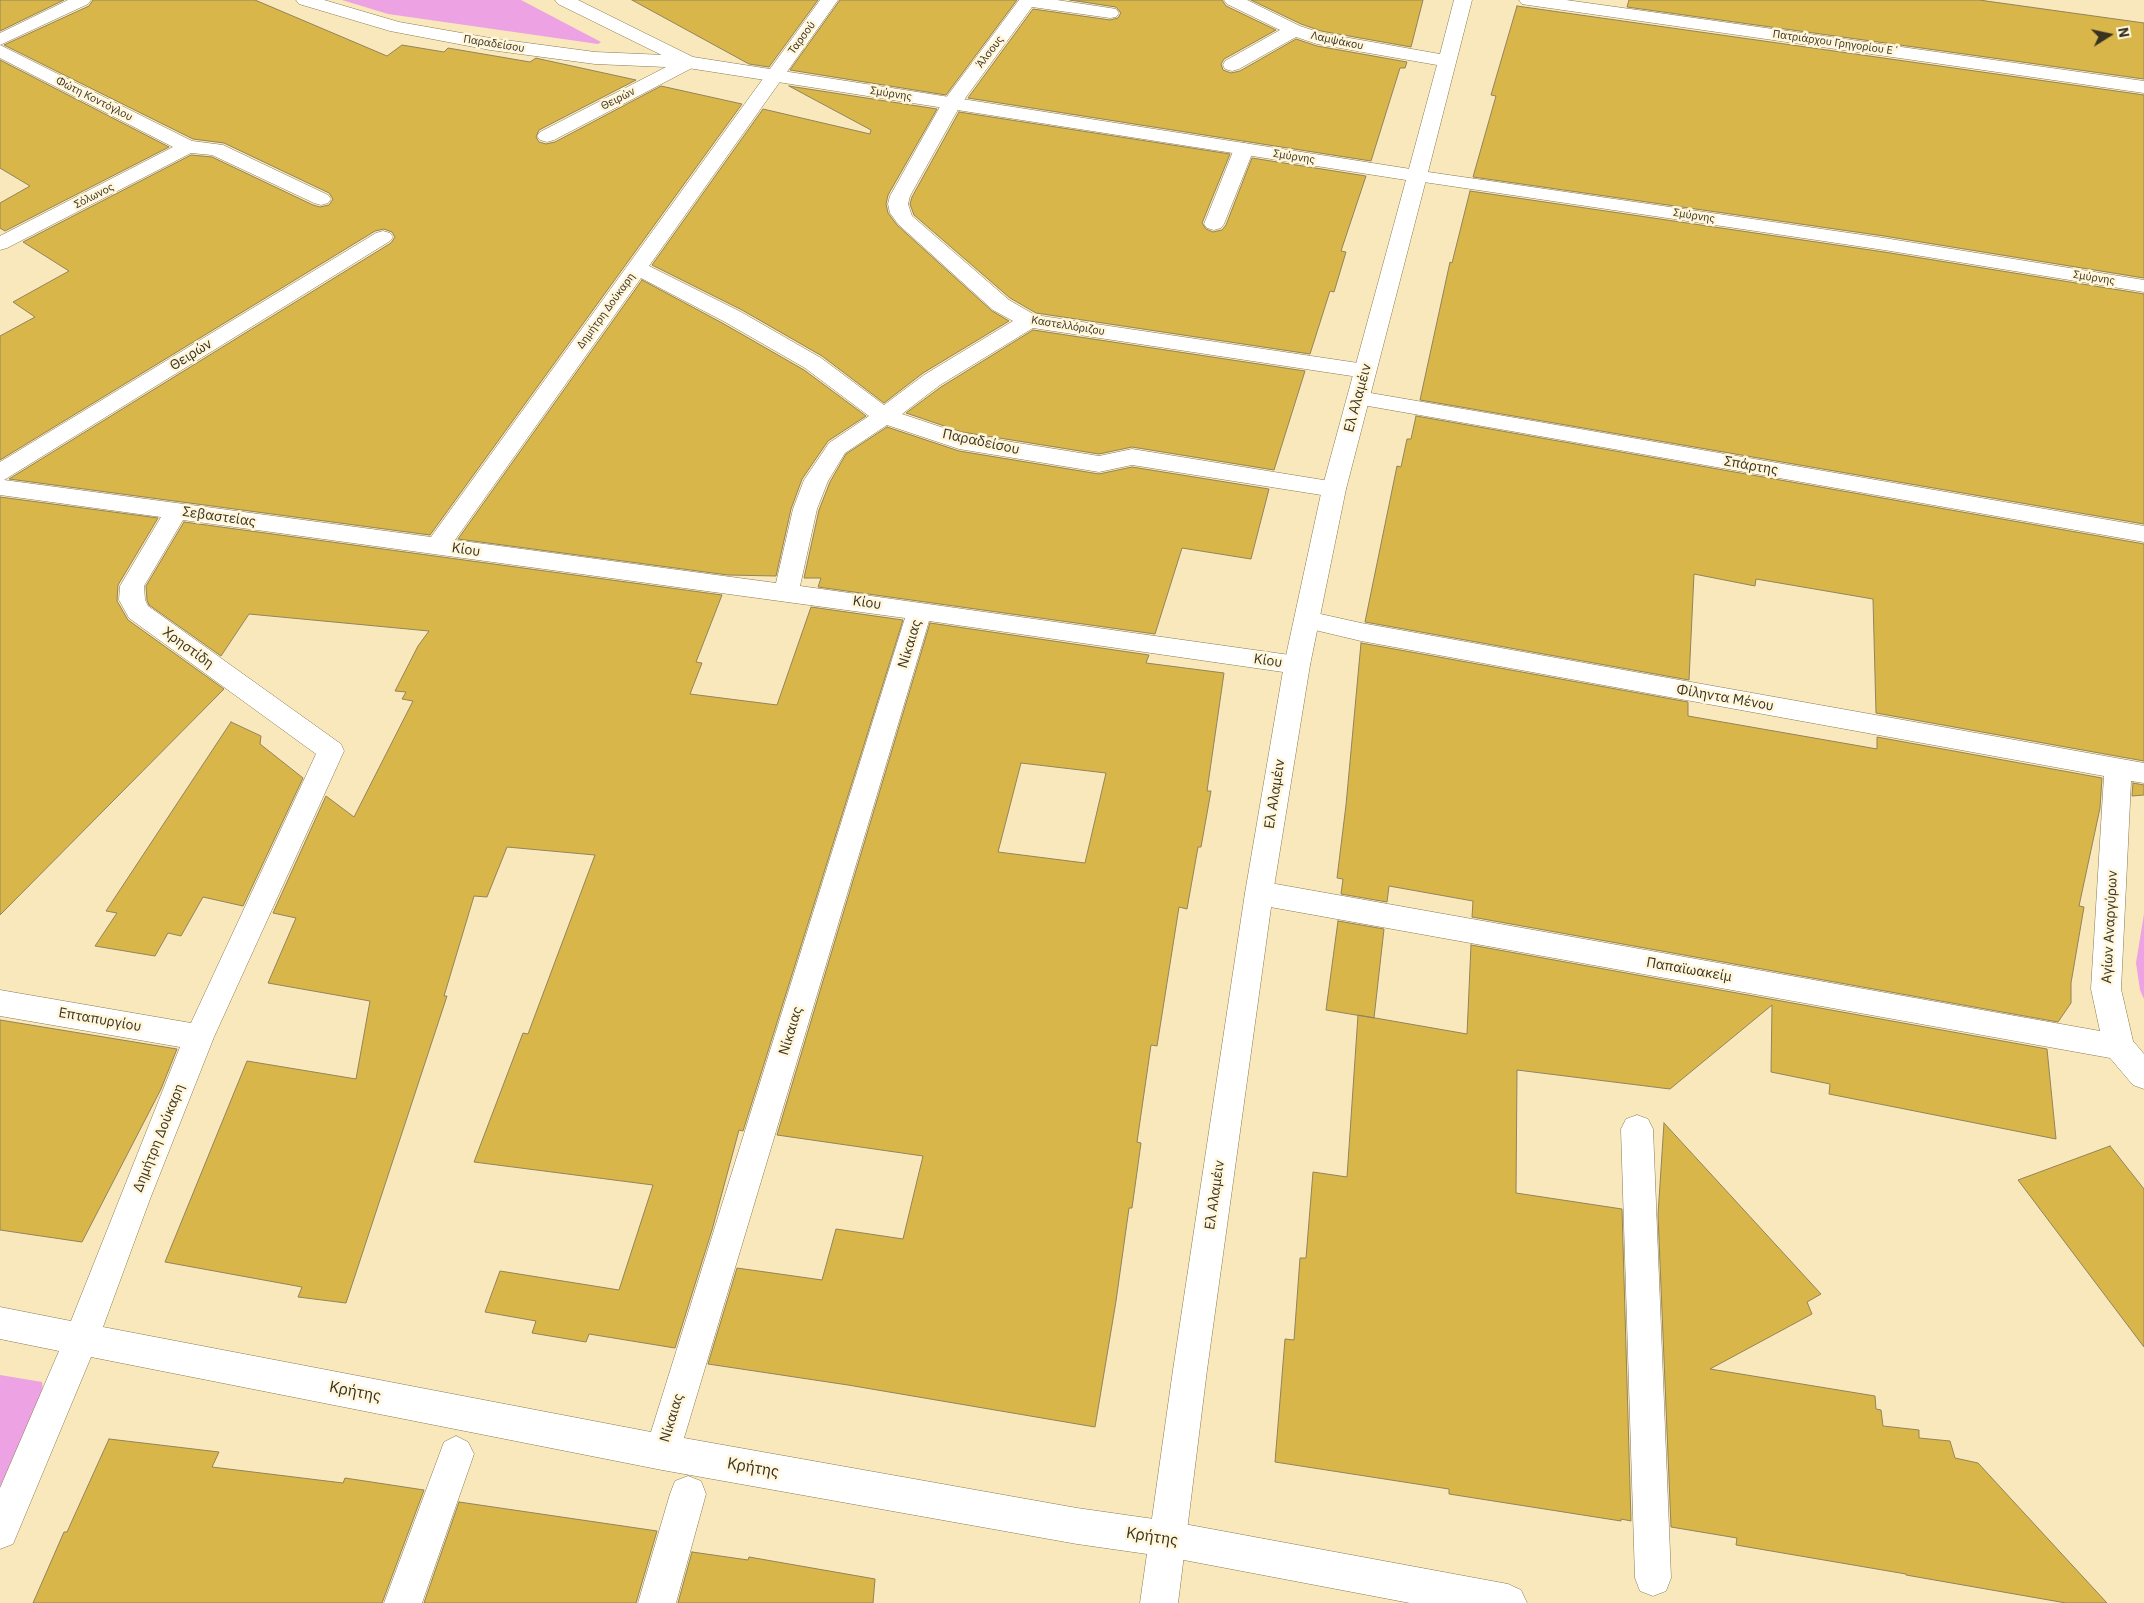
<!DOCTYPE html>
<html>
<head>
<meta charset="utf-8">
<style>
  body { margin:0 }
  #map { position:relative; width:2144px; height:1603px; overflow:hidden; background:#f8e8bb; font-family:"IBM Plex Sans",sans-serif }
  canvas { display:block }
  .north { position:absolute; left:2084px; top:10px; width:50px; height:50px; -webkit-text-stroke:4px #fff6db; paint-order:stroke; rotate:80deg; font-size:14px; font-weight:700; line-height:20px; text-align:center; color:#383220 }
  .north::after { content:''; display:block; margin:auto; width:18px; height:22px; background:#383220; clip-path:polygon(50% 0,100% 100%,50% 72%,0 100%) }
</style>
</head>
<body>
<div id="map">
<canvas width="2144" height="1603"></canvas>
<div class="north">N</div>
</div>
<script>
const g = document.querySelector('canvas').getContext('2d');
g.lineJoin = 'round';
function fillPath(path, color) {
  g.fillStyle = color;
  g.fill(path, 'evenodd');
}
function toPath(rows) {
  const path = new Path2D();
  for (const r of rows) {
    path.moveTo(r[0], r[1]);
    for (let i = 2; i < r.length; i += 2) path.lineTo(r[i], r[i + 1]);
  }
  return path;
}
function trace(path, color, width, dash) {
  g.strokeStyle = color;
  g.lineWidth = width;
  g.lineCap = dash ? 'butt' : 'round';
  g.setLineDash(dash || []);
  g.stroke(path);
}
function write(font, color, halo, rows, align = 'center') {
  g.font = font + ' "IBM Plex Sans",sans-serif';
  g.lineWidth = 5;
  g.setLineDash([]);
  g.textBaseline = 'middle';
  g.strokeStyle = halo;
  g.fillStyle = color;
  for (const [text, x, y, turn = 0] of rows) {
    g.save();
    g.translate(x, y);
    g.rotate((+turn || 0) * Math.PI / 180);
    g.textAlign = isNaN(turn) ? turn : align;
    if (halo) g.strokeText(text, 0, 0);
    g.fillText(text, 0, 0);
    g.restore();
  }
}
const green = toPath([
  [342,0,521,0,601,42,598,44,388,14],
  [2144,914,2144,999,2140,990,2136,963],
  [0,1375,42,1382,43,1392,0,1487]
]);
const building = toPath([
  [0,0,64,0,0,31,0,0],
  [93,0,255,0,387,56,402,45,444,52,448,48,530,62,536,58,540,59,636,80,539,130,536,137,539,142,546,144,555,142,661,86,742,104,430,535,9,479,391,243,395,237,392,232,384,229,375,231,0,460,0,336,35,317,13,302,69,271,23,242,191,155,212,157,313,205,320,207,329,205,333,199,329,193,224,143,193,139,4,45,89,6,93,0],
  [632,0,818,0,769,67,749,64,632,0],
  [840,0,1017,0,946,95,790,70,840,0],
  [1070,0,1222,0,1226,6,1276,30,1224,59,1221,64,1223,70,1231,73,1240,71,1296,39,1317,46,1407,62,1405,68,1400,68,1371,161,968,98,1033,9,1110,20,1118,18,1121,13,1116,7,1070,0],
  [1251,0,1423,0,1411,47,1321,31,1301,24,1251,0],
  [1629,0,1979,0,2144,23,2144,79,1627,7,1629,0],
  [1517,6,2144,95,2144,278,1884,236,1473,177,1496,96,1491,95,1517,6],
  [0,60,169,147,5,231,0,228,0,203,30,186,0,168,0,60],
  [789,86,937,109,888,195,886,204,888,213,897,225,992,311,1009,321,923,373,884,403,822,356,742,310,652,265,763,109,870,134,871,130,789,86],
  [959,112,1230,154,1202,223,1206,229,1213,232,1222,230,1226,225,1252,158,1366,176,1341,251,1346,252,1334,292,1330,291,1310,354,1036,313,1010,298,914,215,910,204,912,197,959,112],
  [1470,191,1884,252,2144,294,2144,524,1420,400,1450,262,1452,263,1470,191],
  [642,280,724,324,804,370,866,416,828,441,802,479,791,509,776,576,728,575,458,539,642,280],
  [1033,330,1305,371,1274,470,1132,447,1099,454,962,432,906,413,941,387,1033,330],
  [1416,416,2144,544,2144,761,1876,713,1873,599,1756,579,1755,586,1694,574,1689,680,1365,622,1397,466,1401,467,1407,439,1411,439,1416,416],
  [887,427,959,451,1099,474,1132,467,1269,489,1251,559,1182,548,1155,634,818,587,821,578,804,578,819,510,830,482,846,454,887,427],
  [0,497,158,518,118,585,117,601,128,620,224,689,0,915,0,497],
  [184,522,722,595,696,662,702,663,690,694,777,705,811,607,903,620,743,1131,739,1130,712,1230,675,1348,589,1334,586,1342,532,1333,536,1321,485,1312,500,1271,619,1290,653,1185,474,1162,523,1033,528,1034,595,855,507,847,487,897,474,896,444,996,447,996,346,1303,298,1297,302,1287,165,1262,247,1061,356,1079,370,1001,268,983,296,918,273,913,326,796,354,817,413,701,402,699,406,692,395,691,418,646,429,631,249,614,221,656,149,605,147,600,146,586,184,522],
  [930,623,1149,655,1146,663,1224,673,1207,791,1211,791,1201,847,1198,847,1187,909,1179,907,1157,1046,1151,1045,1137,1142,1141,1143,1132,1208,1129,1208,1116,1301,1095,1427,848,1385,708,1364,737,1268,822,1280,836,1229,903,1239,923,1156,777,1135,930,623],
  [1021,763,1106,773,1085,863,998,852,1021,763],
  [1361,643,1688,702,1688,716,1877,749,1877,737,2102,778,2100,808,2079,906,2084,907,2071,983,2071,1003,2058,1022,1472,917,1473,901,1389,886,1387,902,1341,894,1343,879,1337,878,1346,805,1361,643],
  [231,722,261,736,260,744,303,778,243,906,203,897,181,936,168,933,155,956,95,946,117,913,106,911,231,722],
  [2133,783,2144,785,2144,795,2132,796,2133,783],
  [1338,921,1384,929,1374,1018,1326,1010,1338,921],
  [1471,945,2047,1049,2056,1139,1829,1094,1830,1084,1771,1072,1772,1005,1670,1089,1517,1070,1516,1193,1622,1209,1631,1521,1621,1519,1621,1521,1449,1494,1449,1489,1275,1462,1285,1339,1294,1340,1300,1258,1306,1258,1313,1172,1347,1177,1358,1015,1467,1034,1471,945],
  [0,1020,177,1049,161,1089,82,1242,0,1230,0,1020],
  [1664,1123,1821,1294,1807,1302,1812,1314,1710,1369,1875,1396,1876,1409,1881,1410,1883,1426,1919,1430,1919,1438,1950,1441,1955,1458,1978,1463,2107,1603,2066,1603,1906,1575,1906,1574,1736,1545,1737,1538,1671,1527,1658,1215,1664,1123],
  [2110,1146,2144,1189,2144,1347,2018,1180,2110,1146],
  [109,1439,219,1452,212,1467,343,1483,345,1478,424,1490,382,1603,33,1603,64,1532,67,1532,109,1439],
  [459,1502,657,1531,636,1603,424,1603,459,1502],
  [692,1552,748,1560,749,1557,875,1579,873,1603,678,1603,692,1552]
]);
const minor = toPath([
  [68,0,91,0,88,4,0,45,192,141,223,145,328,195,331,199,328,203,321,205,314,203,212,155,191,153,7,248,0,250,0,236,173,147,0,58,0,33,68,0],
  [296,0,324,0,399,22,490,38,595,52,688,56,695,58,697,62,694,67,554,140,547,142,540,140,537,136,540,132,666,67,595,64,490,50,390,31,299,4,296,0],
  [820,0,838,0,649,266,741,312,821,358,884,405,924,375,1013,321,993,310,898,224,890,213,888,204,890,196,942,103,1019,0,1057,0,1110,8,1116,9,1119,13,1116,17,1110,18,1032,7,961,104,910,196,908,204,912,216,1009,300,1035,315,1365,364,1373,366,1376,371,1373,376,1365,378,1033,328,940,385,902,414,962,434,1099,456,1132,449,1342,483,1346,489,1342,495,1334,497,1132,465,1099,472,959,449,887,425,845,453,828,481,817,509,800,586,1297,656,1306,658,1310,665,1306,672,1297,674,929,621,684,1438,1077,1508,1168,1521,1508,1584,1521,1590,1527,1603,1410,1603,1168,1557,1077,1544,662,1470,91,1357,13,1544,0,1549,0,1488,59,1351,0,1339,0,1307,71,1321,180,1047,0,1016,0,990,191,1023,316,754,129,618,119,600,120,586,161,517,0,495,0,462,376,233,383,231,390,233,393,237,390,241,4,480,431,537,820,0],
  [641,278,725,322,805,368,869,416,829,443,804,480,793,509,776,583,455,540,641,278],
  [183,520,905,618,651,1432,103,1327,150,1199,214,1037,344,751,341,744,148,606,145,600,144,586,183,520],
  [1224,0,1247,0,1300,26,1321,33,1440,54,1454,0,1472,0,1428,172,1884,238,2144,280,2144,292,1884,250,1410,180,1407,176,1437,65,1317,44,1296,37,1239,69,1232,71,1225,69,1223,65,1225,61,1280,30,1227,4,1224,0],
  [1519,0,1566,0,2144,81,2144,93,1528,5,1522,4,1519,0],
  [1244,143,1251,145,1254,149,1224,224,1221,228,1214,230,1207,228,1204,224,1234,149,1237,145,1244,143],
  [1359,391,2144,526,2144,542,1351,403,1348,398,1351,393,1359,391],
  [1307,611,1361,623,2144,763,2144,783,2131,781,2121,989,2133,1041,2144,1054,2144,1089,2133,1085,2110,1058,1259,905,1249,901,1245,893,1249,885,1259,881,2100,1031,2091,989,2104,776,1361,641,1298,626,1294,620,1298,614,1307,611],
  [1637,1115,1648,1119,1653,1129,1671,1578,1666,1591,1653,1596,1640,1591,1635,1578,1621,1129,1626,1119,1637,1115],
  [456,1436,468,1442,474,1454,422,1603,384,1603,444,1442,456,1436],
  [688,1476,701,1481,706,1494,676,1603,638,1603,670,1494,675,1481,688,1476]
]);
const major = toPath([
  [555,0,578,0,693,57,1417,170,1424,172,1427,176,1346,489,1310,665,1273,893,1207,1370,1178,1603,1140,1603,1173,1370,1245,893,1284,665,1322,489,1406,180,688,68,558,4,555,0]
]);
const farStreetnames = [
  ["Ταρσού",802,38,-54],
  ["Λαμψάκου",1337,41,12],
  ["Πατριάρχου Γρηγορίου Ε΄",1836,43,8],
  ["Παραδείσου",494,44,9],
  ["Άλσους",990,52,-53],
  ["Σμύρνης",891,94,9],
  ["Φώτη Κοντόγλου",94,99,27],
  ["Θειρών",618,99,-27],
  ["Σμύρνης",1294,157,9],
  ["Σόλωνος",94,196,-27],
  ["Σμύρνης",1694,216,9],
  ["Σμύρνης",2094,278,9],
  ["Δημήτρη Δούκαρη",606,311,-54],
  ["Καστελλόριζου",1068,326,9]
];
const streetNames = [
  ["Θειρών",191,355,-32],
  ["Ελ Αλαμέιν",1358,398,-75],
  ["Παραδείσου",981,442,12],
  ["Σπάρτης",1751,466,10],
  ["Σεβαστείας",219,517,8],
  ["Κίου",466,550,8],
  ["Κίου",867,603,8],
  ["Νίκαιας",910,644,-73],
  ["Χρηστίδη",188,648,36],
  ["Κίου",1268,661,8],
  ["Φίληντα Μένου",1725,698,10],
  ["Ελ Αλαμέιν",1275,794,-81],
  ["Αγίων Αναργύρων",2110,927,-87],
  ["Παπαϊωακείμ",1689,970,10],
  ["Επταπυργίου",100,1020,10],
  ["Νίκαιας",791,1031,-73],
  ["Δημήτρη Δούκαρη",159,1138,-68],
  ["Ελ Αλαμέιν",1215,1195,-82],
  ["Νίκαιας",672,1418,-73]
];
const nearStreetnames = [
  ["Κρήτης",355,1392,11],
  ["Κρήτης",753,1468,10],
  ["Κρήτης",1152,1537,9]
];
fillPath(green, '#eca2e3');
fillPath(building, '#d9b64a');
trace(building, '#92835a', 1);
trace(minor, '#897a51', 1);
trace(major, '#897a51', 1);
fillPath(minor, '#fff');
fillPath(major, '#fff');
write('11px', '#383220', '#fff6db', farStreetnames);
write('14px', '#383220', '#fff6db', streetNames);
write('16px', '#383220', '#fff6db', nearStreetnames);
</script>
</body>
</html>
